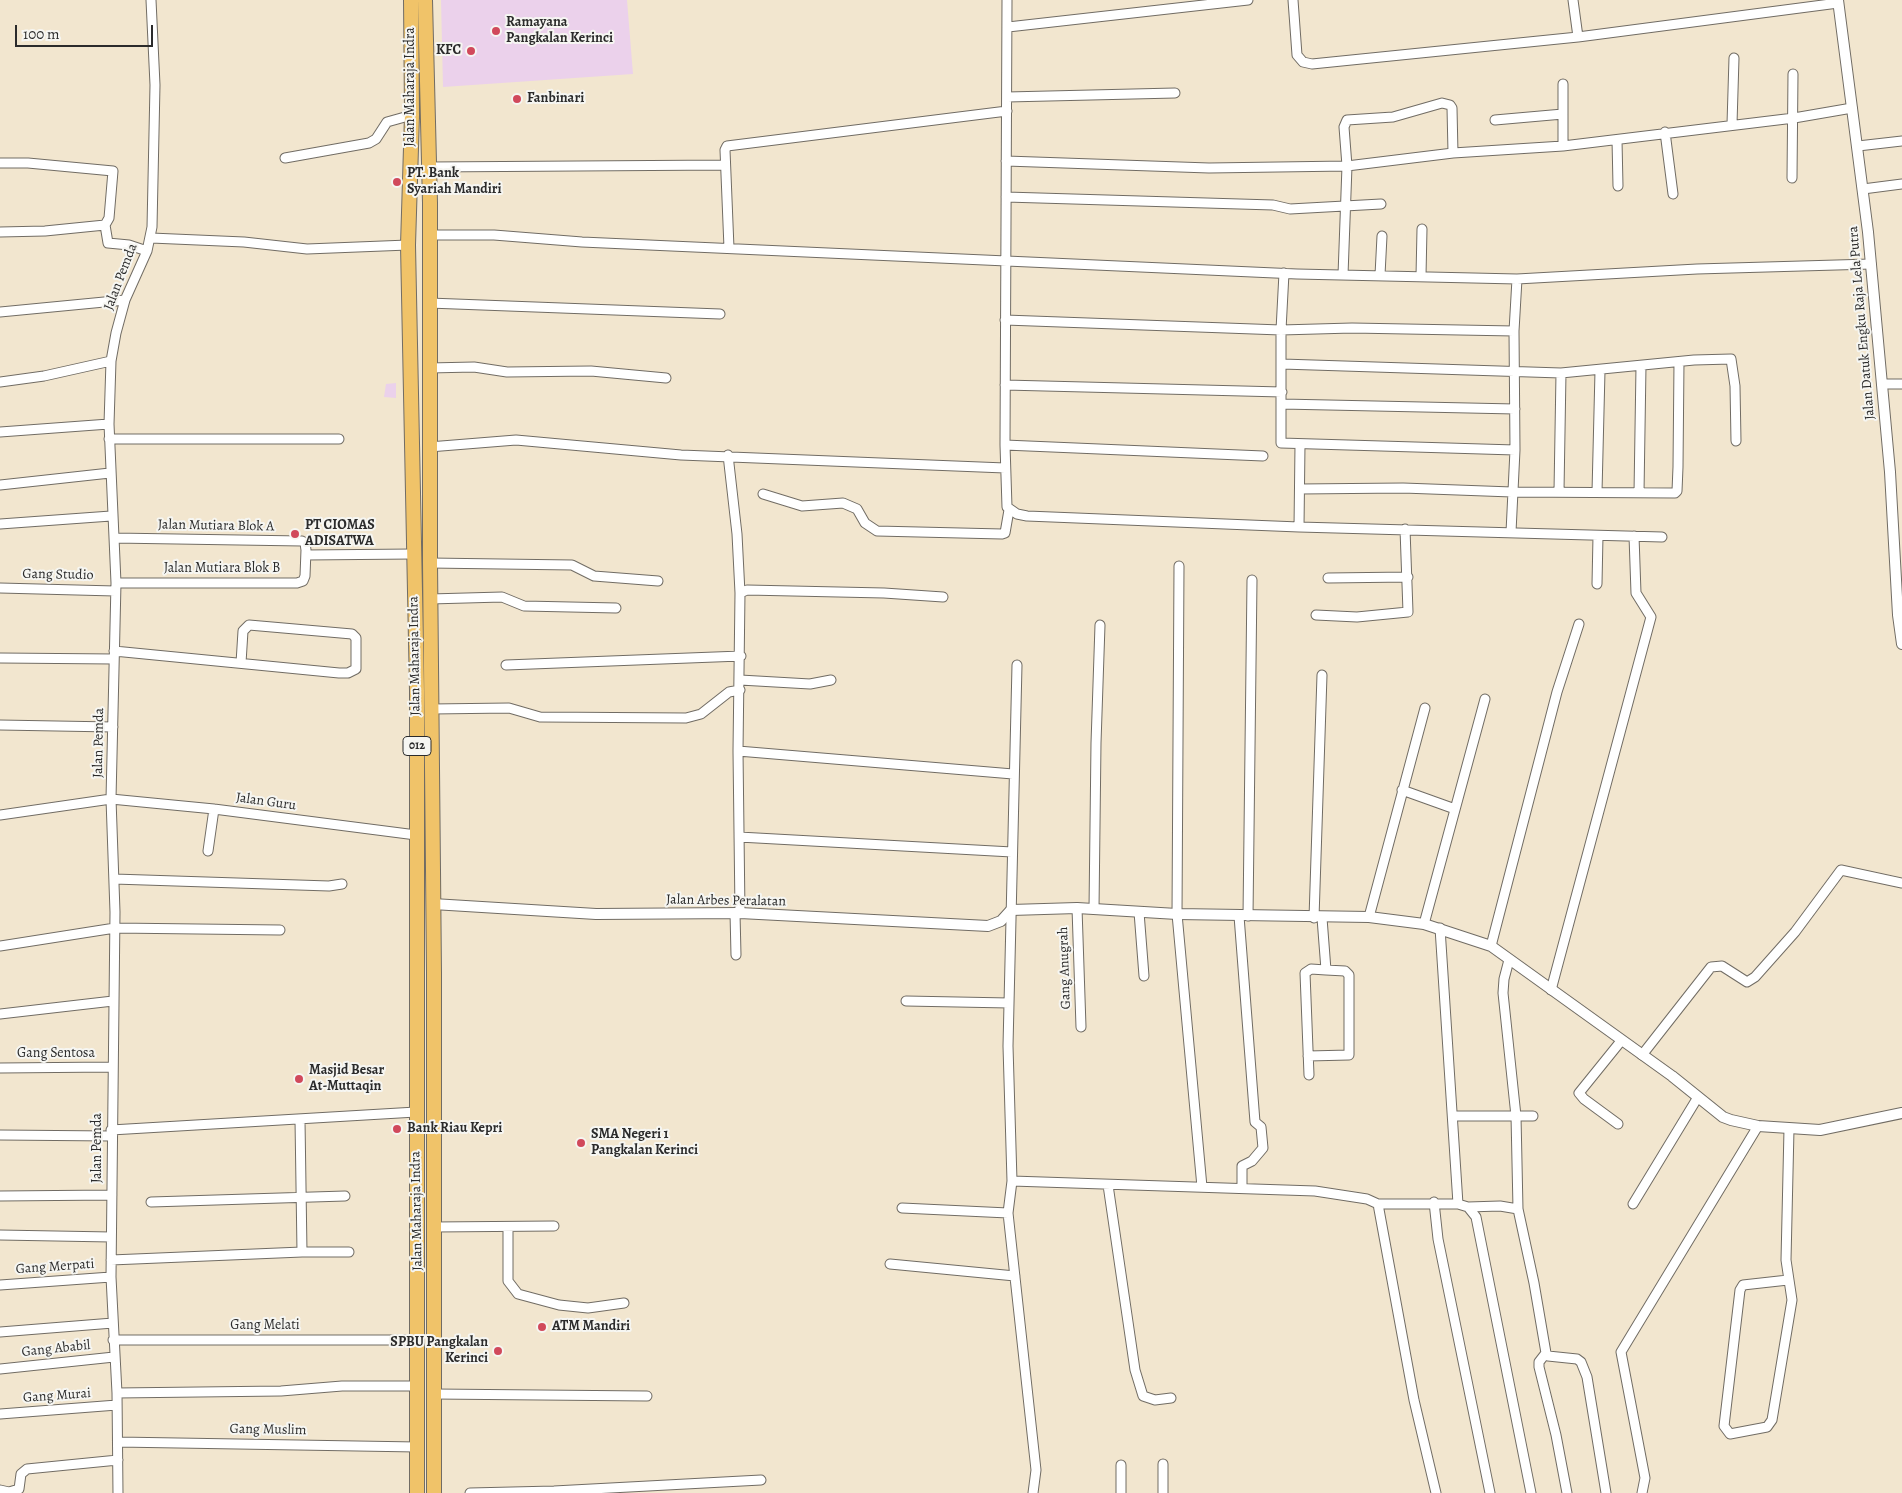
<!DOCTYPE html>
<html>
<head>
<meta charset="utf-8">
<style>
  body { margin:0 }
  #map { position:relative; width:1902px; height:1493px; overflow:hidden; background:#f2e6cf; font-family:Alegreya,serif }
  canvas { display:block }
  .scale { position:absolute; left:15px; top:25px; width:138px; height:22px; box-sizing:border-box; border:2px solid #2b2b2b; border-top:0; padding-left:6px; font-size:15px; line-height:18px; white-space:nowrap; color:#2b2b2b; -webkit-text-stroke:4px #f6f6f2; paint-order:stroke }
</style>
</head>
<body>
<div id="map">
<canvas width="1902" height="1493"></canvas>
<div class="scale">100 m</div>
</div>
<script>
const g = document.querySelector('canvas').getContext('2d');
g.lineJoin = 'round';
function fillPath(path, color) {
  g.fillStyle = color;
  g.fill(path, 'evenodd');
}
function toPath(rows) {
  const path = new Path2D();
  for (const r of rows) {
    path.moveTo(r[0], r[1]);
    for (let i = 2; i < r.length; i += 2) path.lineTo(r[i], r[i + 1]);
  }
  return path;
}
function trace(path, color, width, dash) {
  g.strokeStyle = color;
  g.lineWidth = width;
  g.lineCap = dash ? 'butt' : 'round';
  g.setLineDash(dash || []);
  g.stroke(path);
}
function write(font, color, halo, rows, align = 'center') {
  g.font = font + ' Alegreya,serif';
  g.lineWidth = 4;
  g.setLineDash([]);
  g.textBaseline = 'middle';
  g.strokeStyle = halo;
  g.fillStyle = color;
  for (const [text, x, y, turn = 0] of rows) {
    g.save();
    g.translate(x, y);
    g.rotate((+turn || 0) * Math.PI / 180);
    g.textAlign = isNaN(turn) ? turn : align;
    if (halo) g.strokeText(text, 0, 0);
    g.fillText(text, 0, 0);
    g.restore();
  }
}
const built = toPath([
  [441,0,627,0,633,74,443,87],
  [396,383,396,398,384,397,386,384]
]);
const minor = toPath([
  [1007,0,1005,445,1007,507,1017,514,1027,516,1299,527],
  [1293,0,1297,55,1303,62,1312,64,1578,37,1838,3],
  [1573,0,1578,37],
  [1008,27,1248,0],
  [1563,84,1563,146],
  [1007,97,1175,93],
  [1495,120,1563,114],
  [1732,124,1734,58],
  [1665,132,1673,194],
  [1617,140,1618,186],
  [1858,146,1902,141],
  [285,158,369,143,376,139,387,122,412,115],
  [1006,161,1209,168,1347,166,1344,127,1347,120,1393,117,1442,103,1450,105,1452,108,1453,153],
  [0,163,28,163,113,171,109,218,105,225,45,231,0,232],
  [429,167,725,165],
  [1792,178,1793,74],
  [1863,189,1902,184],
  [1006,197,1273,205,1290,209,1381,204],
  [105,225,108,243,129,245,147,251],
  [430,235,494,235,582,242,1297,274,1517,279,1697,269,1871,264],
  [151,238,244,242,307,249,408,245],
  [729,248,725,150,727,146,1007,111],
  [1284,273,1281,330,1281,443,1515,450],
  [1343,275,1347,166,1453,153,1563,146,1794,118,1852,108],
  [1380,275,1382,236],
  [1421,276,1422,229],
  [429,303,720,314],
  [0,312,125,300],
  [1005,320,1281,330,1352,328,1514,331],
  [1282,364,1561,373,1694,360,1731,359,1735,386,1736,441],
  [429,368,474,367,507,372,591,371,666,378],
  [0,382,44,376,111,361],
  [1882,384,1902,384],
  [1005,385,1282,392],
  [1282,404,1515,409],
  [0,432,109,424],
  [109,439,339,439],
  [1005,445,1263,456],
  [1300,445,1299,527,1662,537],
  [429,447,516,440,681,455,1005,468],
  [728,455,737,534,740,593],
  [0,485,110,473],
  [1300,489,1403,488,1512,492,1675,493,1677,491,1678,467,1679,362],
  [1559,491,1561,373],
  [1597,492,1600,371],
  [1639,493,1641,366],
  [763,494,802,506,843,503,857,509,865,523,877,531,1002,534,1005,533,1009,510],
  [0,524,111,516],
  [1511,532,1515,450,1514,331,1517,279],
  [114,538,302,541,305,543,306,550,305,576,303,581,297,583,116,583],
  [306,555,413,554],
  [430,563,572,565,594,576,658,581],
  [1179,566,1177,914,1202,1187],
  [1328,578,1408,577],
  [1597,584,1598,536],
  [0,588,115,591],
  [430,599,502,597,524,606,616,608],
  [1316,615,1357,617,1408,612,1405,529],
  [114,651,339,673,348,673,356,669,356,638,352,634,249,625,243,631,241,663],
  [0,658,114,659],
  [506,665,741,656],
  [1017,665,1008,1046,1012,1181,1008,1213,1036,1470,1033,1493],
  [740,680,810,684,831,680],
  [432,709,509,708,540,717,686,718,701,714,729,692,740,690],
  [0,725,113,727],
  [738,751,1013,774],
  [1402,790,1455,809],
  [0,815,111,799,214,809,416,835],
  [739,837,1012,852],
  [208,851,214,809],
  [114,879,329,886,342,884],
  [1077,908,1081,1027],
  [1094,909,1096,743,1100,625],
  [1139,912,1144,976],
  [735,913,736,955],
  [740,913,738,751,740,593,747,590,884,593,943,597],
  [1239,916,1255,1122,1261,1127,1263,1148,1252,1161,1242,1166,1242,1188],
  [1248,916,1252,580],
  [1369,917,1425,708],
  [1314,918,1322,675],
  [1424,924,1485,699],
  [1440,928,1458,1204],
  [0,946,115,928,280,930],
  [1491,946,1557,692,1579,624],
  [1509,960,1504,979,1503,993,1516,1116,1518,1209],
  [1551,990,1651,617,1636,593,1634,536],
  [906,1001,1009,1003],
  [0,1014,113,1001],
  [1642,1055,1711,967,1722,966,1747,982,1755,977,1795,932,1841,870,1902,883],
  [1308,1056,1349,1055,1349,975,1345,971,1326,970,1322,918],
  [0,1068,112,1067],
  [1309,1075,1305,973,1311,969,1326,970],
  [1454,1116,1533,1116],
  [300,1120,302,1252],
  [1618,1124,1584,1099,1579,1093,1621,1041],
  [111,1130,416,1112],
  [0,1135,111,1136],
  [1012,1181,1315,1191,1367,1199,1378,1204,1414,1400,1436,1493],
  [1108,1185,1135,1370,1143,1396,1155,1400,1171,1398],
  [0,1196,112,1195],
  [151,1202,345,1196],
  [1434,1202,1438,1239,1490,1493],
  [1378,1204,1458,1204,1468,1207,1476,1217,1531,1493],
  [1633,1204,1698,1097],
  [1468,1207,1500,1206,1518,1209,1534,1283,1546,1353,1539,1362,1539,1367,1556,1435,1567,1493],
  [902,1208,1008,1213],
  [434,1227,554,1226],
  [508,1227,508,1281,518,1294,559,1305,588,1308,624,1303],
  [0,1235,111,1237],
  [111,1260,302,1252,349,1252],
  [890,1264,1015,1276],
  [1788,1280,1743,1285,1740,1290,1724,1426,1730,1434,1767,1427,1772,1420,1792,1300,1786,1260,1789,1129],
  [0,1285,111,1277],
  [0,1332,113,1323],
  [113,1340,417,1340],
  [1546,1353,1548,1356,1577,1359,1581,1362,1587,1377,1606,1493],
  [0,1369,114,1357],
  [117,1393,281,1391,342,1386,417,1386],
  [434,1394,647,1396],
  [0,1414,117,1405],
  [118,1442,417,1447],
  [1163,1464,1163,1493],
  [1121,1465,1121,1493],
  [0,1490,9,1492,19,1489,21,1474,27,1469,118,1460],
  [118,1493,117,1393,111,1277,115,912,111,799,116,583,109,424,111,361,116,333,125,300,147,251,152,227,155,85,151,0],
  [470,1493,554,1491,761,1480],
  [1642,1493,1645,1478,1621,1352,1758,1126]
]);
const tertiary = toPath([
  [1838,0,1868,232,1890,472,1898,615,1902,644],
  [433,904,596,914,740,913,988,926,1001,921,1011,910,1077,908,1177,914,1369,917,1424,924,1491,946,1672,1076,1723,1117,1731,1120,1758,1126,1820,1130,1902,1113]
]);
const trunk = toPath([
  [411,0,412,115,408,245,417,691,417,1493],
  [425,0,430,203,430,563,434,972,434,1493]
]);
const markers = [
  [496,31,5,"#d1495b"],
  [471,51,5,"#d1495b"],
  [517,99,5,"#d1495b"],
  [397,182,5,"#d1495b"],
  [295,534,5,"#d1495b"],
  [299,1079,5,"#d1495b"],
  [397,1129,5,"#d1495b"],
  [581,1143,5,"#d1495b"],
  [542,1327,5,"#d1495b"],
  [498,1351,5,"#d1495b"]
];
const shields = [
  [417,746,28]
];
const shieldNames = [
  ["012",417,746]
];
const poiNames = [
  ["Ramayana",506,23],
  ["Pangkalan Kerinci",506,39],
  ["KFC",461,51,"right"],
  ["Fanbinari",527,99],
  ["PT. Bank",407,174],
  ["Syariah Mandiri",407,190],
  ["PT CIOMAS",305,526],
  ["ADISATWA",305,542],
  ["Masjid Besar",309,1071],
  ["At-Muttaqin",309,1087],
  ["Bank Riau Kepri",407,1129],
  ["SMA Negeri 1",591,1135],
  ["Pangkalan Kerinci",591,1151],
  ["ATM Mandiri",552,1327],
  ["SPBU Pangkalan",488,1343,"right"],
  ["Kerinci",488,1359,"right"]
];
const streetNames = [
  ["Jalan Maharaja Indra",411,87,-90],
  ["Jalan Pemda",121,277,-69],
  ["Jalan Datuk Engku Raja Lela Putra",1862,323,-95],
  ["Jalan Mutiara Blok A",216,526,1],
  ["Jalan Mutiara Blok B",222,569],
  ["Gang Studio",58,575,1],
  ["Jalan Maharaja Indra",415,656,-91],
  ["Jalan Pemda",99,743,-89],
  ["Jalan Guru",266,802,8],
  ["Jalan Arbes Peralatan",726,901,1],
  ["Gang Anugrah",1065,968,-92],
  ["Gang Sentosa",56,1054],
  ["Jalan Pemda",98,1148,-90],
  ["Jalan Maharaja Indra",417,1211,-91],
  ["Gang Merpati",55,1267,-4],
  ["Gang Melati",265,1326],
  ["Gang Ababil",56,1349,-6],
  ["Gang Murai",57,1396,-4],
  ["Gang Muslim",268,1430,1]
];
fillPath(built, '#ebd1eb');
trace(minor, '#716c64', 11);
trace(tertiary, '#716c64', 12);
trace(trunk, '#716c64', 16);
trace(minor, '#fff', 9);
trace(tertiary, '#fff', 10);
trace(trunk, '#f0c369', 14);
for (const [x, y, r, color] of markers) {
  const dot = new Path2D();
  dot.arc(x, y, r, 0, 2 * Math.PI);
  g.fillStyle = color;
  g.fill(dot);
  trace(dot, '#f6f6f2', 2);
}
for (const [x, y, w] of shields) {
  const box = new Path2D();
  box.roundRect(x - w / 2, y - 9.5, w, 19, 4);
  g.fillStyle = '#f6f6f2';
  g.fill(box);
  trace(box, '#2b2b2b', 1);
}
write('bold 12px', '#2b2b2b', null, shieldNames);
write('bold 14px', '#2b2b2b', '#f6f6f2', poiNames, 'left');
write('14px', '#2b2b2b', '#f6f6f2', streetNames);
</script>
</body>
</html>
